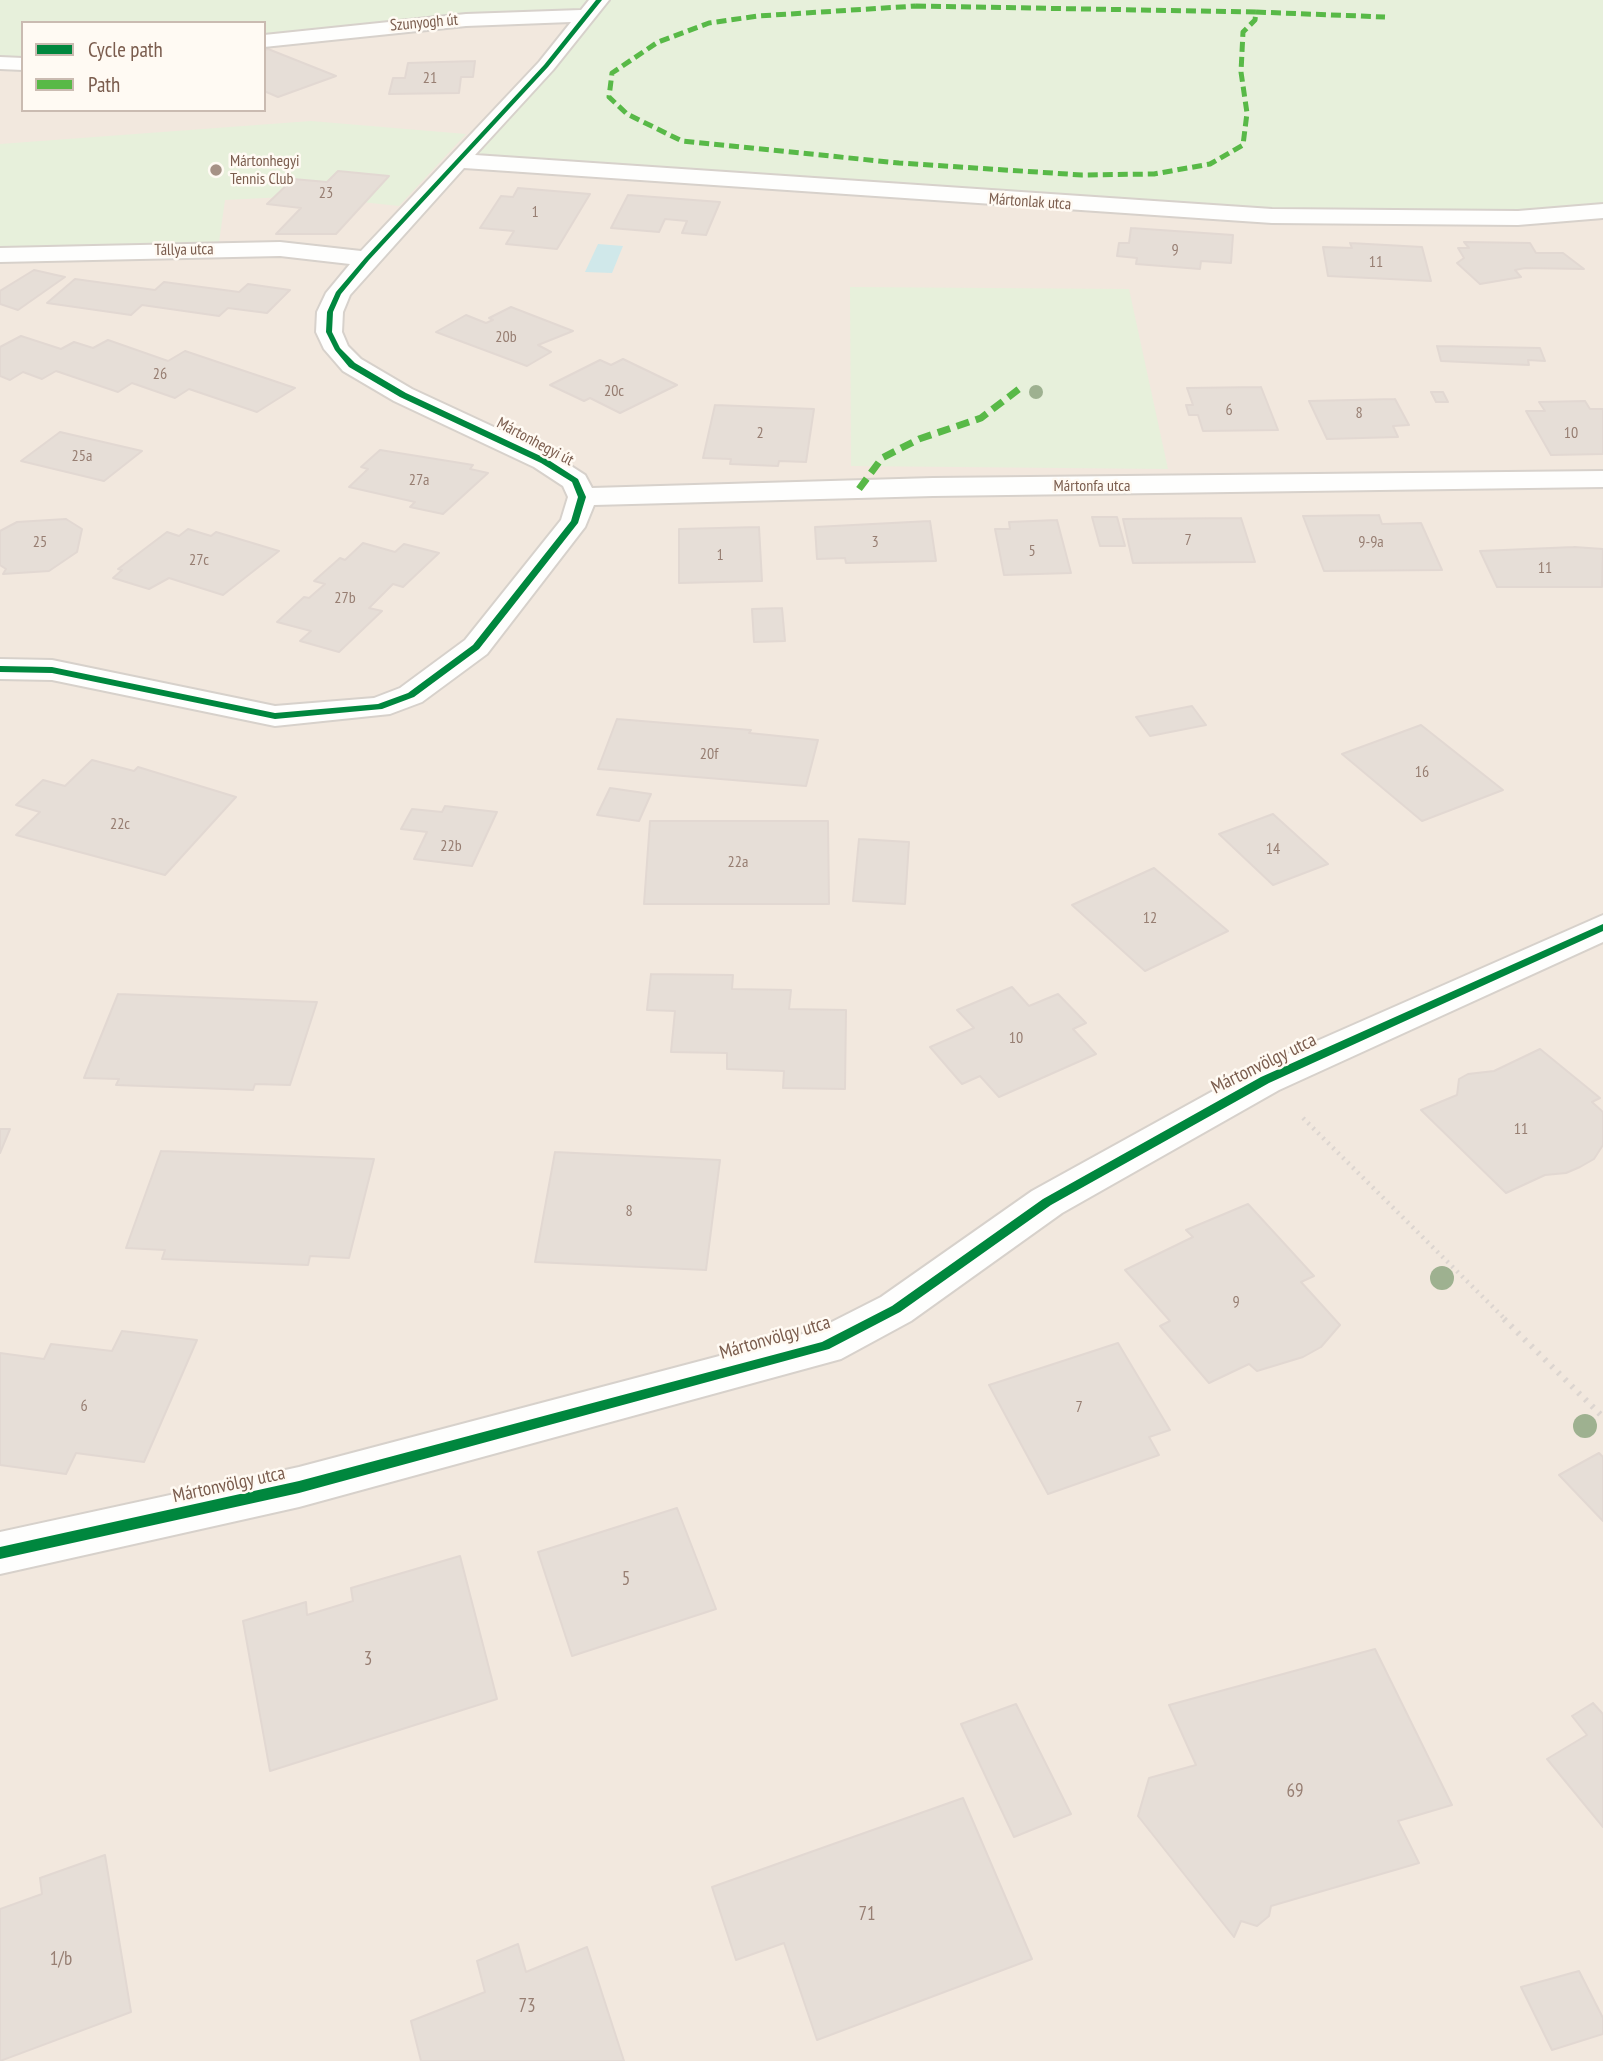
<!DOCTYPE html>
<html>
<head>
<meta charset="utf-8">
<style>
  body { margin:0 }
  #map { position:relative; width:1603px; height:2061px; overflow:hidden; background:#f9f5f0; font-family:"PT Sans Narrow",sans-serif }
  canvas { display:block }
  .legend { position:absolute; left:21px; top:21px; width:245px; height:91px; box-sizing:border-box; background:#fffaf3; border:2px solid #cabbb1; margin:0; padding:9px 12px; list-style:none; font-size:21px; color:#7a5c4d }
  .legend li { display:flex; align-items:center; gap:14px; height:35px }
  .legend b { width:35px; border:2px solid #cabbb1 }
</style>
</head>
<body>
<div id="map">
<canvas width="1603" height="2061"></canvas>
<ul class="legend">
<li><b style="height:9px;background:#00873e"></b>Cycle path</li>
<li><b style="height:9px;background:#58b947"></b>Path</li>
</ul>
</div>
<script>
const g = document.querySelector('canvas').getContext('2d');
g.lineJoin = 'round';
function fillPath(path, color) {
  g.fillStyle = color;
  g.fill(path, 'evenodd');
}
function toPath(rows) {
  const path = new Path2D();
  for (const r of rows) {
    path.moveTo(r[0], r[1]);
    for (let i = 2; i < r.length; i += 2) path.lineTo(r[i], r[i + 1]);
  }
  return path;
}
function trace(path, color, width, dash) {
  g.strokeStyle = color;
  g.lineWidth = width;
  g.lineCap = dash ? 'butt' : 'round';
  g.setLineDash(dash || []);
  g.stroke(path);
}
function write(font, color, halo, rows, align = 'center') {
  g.font = font + ' "PT Sans Narrow",sans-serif';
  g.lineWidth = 5;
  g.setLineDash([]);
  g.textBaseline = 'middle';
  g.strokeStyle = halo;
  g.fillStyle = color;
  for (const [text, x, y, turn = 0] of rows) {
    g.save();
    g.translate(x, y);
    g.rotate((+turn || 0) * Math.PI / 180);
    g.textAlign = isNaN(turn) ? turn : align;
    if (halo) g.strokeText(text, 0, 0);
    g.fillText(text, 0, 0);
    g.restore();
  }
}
const residential = toPath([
  [1603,0,1603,2061,0,2061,0,63,23,64,23,110,264,110,264,41,466,20]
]);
const green = toPath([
  [0,0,1603,0,1603,211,1272,216,458,161,583,17,264,41,264,23,23,23,23,64,0,63],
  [311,121,466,134,399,206,305,196,225,200,218,249,0,255,0,144],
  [850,287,1129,289,1168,469,851,466]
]);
const water = toPath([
  [598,244,623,246,612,273,585,272]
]);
const building = toPath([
  [268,49,336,76,278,97,264,91,264,50,268,49],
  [475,61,473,77,461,77,459,93,389,94,393,78,405,78,408,63,475,61],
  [338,171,389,176,336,234,276,234,301,208,267,204,293,179,327,182,338,171],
  [518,188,590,194,557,249,506,244,514,231,480,228,501,196,513,197,518,188],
  [628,195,720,202,706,235,682,233,687,221,665,219,659,232,611,228,628,195],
  [1131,228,1233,235,1231,263,1201,261,1200,269,1136,264,1137,258,1117,256,1119,243,1129,243,1131,228],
  [1464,242,1530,243,1536,253,1563,253,1584,269,1525,268,1515,270,1521,277,1480,284,1457,263,1464,258,1458,248,1469,248,1464,242],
  [1350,243,1422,247,1431,281,1328,276,1323,247,1352,248,1350,243],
  [34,270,65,277,18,310,0,304,0,291,34,270],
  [75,279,155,290,164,282,239,292,248,284,290,290,267,313,228,308,219,316,142,305,131,315,47,303,75,279],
  [511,307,573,331,538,345,551,352,527,366,436,332,466,315,486,323,493,320,489,318,511,307],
  [21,336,61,349,74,342,93,348,108,340,168,361,185,351,295,388,257,412,189,389,175,398,132,383,118,392,56,371,42,379,23,372,10,380,0,376,0,347,21,336],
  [1437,346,1540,348,1545,361,1528,360,1529,365,1441,361,1437,346],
  [623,359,677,385,620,413,590,398,584,401,550,385,600,360,611,365,623,359],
  [1261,387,1278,430,1203,431,1198,415,1189,415,1186,405,1193,405,1187,388,1261,387],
  [1431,392,1443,392,1448,402,1436,402,1431,392],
  [1395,399,1409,425,1393,426,1398,437,1327,439,1309,401,1395,399],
  [1585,401,1590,409,1603,409,1603,454,1551,455,1526,411,1545,411,1539,402,1585,401],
  [715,405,814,409,806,462,779,461,778,466,730,464,731,459,703,458,715,405],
  [60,432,142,451,104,481,21,461,60,432],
  [380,450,473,465,470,469,488,473,443,514,410,507,415,502,349,487,368,469,361,467,380,450],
  [1379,515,1382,524,1421,523,1442,570,1324,571,1303,516,1379,515],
  [1092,517,1117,517,1125,546,1100,546,1092,517],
  [1241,518,1255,562,1133,563,1123,519,1241,518],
  [66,519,82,529,77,552,49,571,3,574,6,569,0,565,0,531,17,522,66,519],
  [1057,520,1071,573,1004,575,995,529,1010,529,1009,522,1057,520],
  [930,521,936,561,846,563,845,558,817,559,815,527,930,521],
  [759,527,762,581,679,583,679,529,759,527],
  [188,529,211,536,216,532,279,551,223,595,169,578,149,589,113,578,122,570,118,569,167,532,179,536,188,529],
  [363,543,395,552,404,544,439,553,403,587,393,584,369,608,382,611,339,652,300,641,311,631,277,622,304,597,309,598,325,584,314,581,340,558,345,560,363,543],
  [1574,547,1603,549,1602,587,1497,587,1480,551,1574,547],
  [782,608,785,641,754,642,752,609,782,608],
  [1192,706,1206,725,1150,736,1136,717,1192,706],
  [617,719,751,730,749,733,818,740,806,786,598,769,617,719],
  [1421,725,1503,790,1422,821,1342,754,1421,725],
  [92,760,134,771,138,767,236,797,165,875,16,835,40,812,16,805,43,780,65,786,92,760],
  [610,788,651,794,639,821,597,815,610,788],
  [445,806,497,812,472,866,414,859,427,832,401,829,412,809,442,812,445,806],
  [1273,814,1328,864,1273,885,1219,834,1273,814],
  [650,821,828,821,829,904,644,904,650,821],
  [859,839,909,842,905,904,853,901,859,839],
  [1154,868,1228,931,1145,971,1072,905,1154,868],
  [651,974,733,975,732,989,791,990,789,1009,846,1010,845,1089,783,1088,784,1071,727,1069,727,1053,671,1052,675,1011,647,1010,651,974],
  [1012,987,1029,1006,1058,994,1086,1023,1073,1029,1096,1054,999,1097,980,1076,962,1084,930,1047,974,1028,957,1010,1012,987],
  [118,994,317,1002,290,1085,255,1084,253,1090,116,1085,119,1079,84,1078,118,994],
  [1540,1049,1600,1098,1592,1102,1603,1112,1603,1145,1594,1159,1580,1167,1566,1173,1545,1175,1506,1193,1421,1110,1457,1095,1459,1079,1468,1074,1494,1071,1540,1049],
  [0,1129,10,1129,0,1153,0,1129],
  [161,1151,374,1159,349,1258,310,1256,308,1265,162,1259,165,1250,126,1248,161,1151],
  [555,1152,720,1160,706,1270,535,1262,555,1152],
  [1248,1204,1314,1276,1301,1282,1340,1325,1321,1347,1303,1357,1257,1371,1249,1364,1209,1383,1160,1326,1170,1321,1125,1270,1193,1237,1186,1230,1248,1204],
  [122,1331,197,1340,144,1462,76,1453,66,1474,0,1465,0,1353,44,1359,51,1344,112,1351,122,1331],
  [1118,1343,1170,1430,1149,1437,1159,1455,1048,1494,989,1385,1118,1343],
  [1599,1453,1603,1457,1603,1521,1559,1475,1599,1453],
  [677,1508,716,1609,572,1656,538,1552,677,1508],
  [460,1556,497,1699,270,1771,243,1621,306,1602,307,1615,353,1601,351,1588,460,1556],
  [1375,1649,1452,1805,1398,1821,1419,1863,1271,1906,1269,1916,1257,1926,1241,1921,1234,1937,1138,1816,1149,1778,1196,1765,1169,1705,1375,1649],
  [1593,1703,1603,1714,1603,1827,1547,1759,1587,1735,1572,1716,1593,1703],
  [1016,1704,1071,1814,1014,1837,961,1724,1016,1704],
  [963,1798,1032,1959,817,2040,784,1943,736,1960,712,1887,963,1798],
  [105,1855,131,2012,0,2061,0,1909,42,1894,40,1878,105,1855],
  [518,1944,526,1972,587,1947,624,2061,421,2061,411,2021,485,1992,477,1961,518,1944],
  [1579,1971,1603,2018,1603,2034,1552,2050,1521,1987,1579,1971]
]);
const pathFar1 = toPath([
  [1303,1118,1506,1320]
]);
const path = toPath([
  [1504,1319,1603,1417]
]);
const minor = toPath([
  [589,0,609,0,553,70,475,155,1272,209,1518,211,1603,204,1603,218,1518,225,1272,223,464,168,350,295,343,312,342,332,348,346,361,359,412,389,554,455,585,475,592,488,933,478,1603,471,1603,487,933,496,594,505,585,527,487,654,422,702,390,714,275,726,52,680,0,679,0,659,52,660,275,706,374,698,400,688,465,640,561,520,568,497,563,486,534,467,394,401,343,371,324,349,316,332,317,312,326,293,350,264,280,256,0,262,0,248,280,242,361,251,539,62,571,22,466,26,264,47,264,35,466,14,581,10,589,0],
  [0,57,23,58,23,70,0,69,0,57],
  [1603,915,1603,942,1279,1090,1062,1213,911,1321,841,1359,299,1507,0,1574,0,1532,299,1467,814,1331,881,1297,1032,1191,1251,1070,1603,915]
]);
const quietFar1 = toPath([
  [916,6,1256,12,1255,20,1243,32,1241,72,1247,113,1243,145,1210,164,1154,174,1082,175,899,163,682,141,627,114,609,97,612,73,658,42,709,23,758,16,916,6],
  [1256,12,1385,17]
]);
const quiet = toPath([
  [859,489,882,458,919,439,981,418,1019,389]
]);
const cycleway = toPath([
  [596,0,602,0,548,67,369,260,341,294,333,312,332,332,340,348,355,363,406,393,547,459,578,479,586,497,578,523,479,649,414,697,382,709,275,719,52,673,0,672,0,666,52,667,275,713,378,704,408,693,473,645,571,521,578,497,572,482,541,463,400,397,349,367,335,350,326,332,327,312,336,292,365,258,544,65,596,0],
  [1603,924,1603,931,1269,1083,1051,1205,900,1312,829,1349,299,1493,0,1559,0,1547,299,1481,822,1342,892,1306,1043,1199,1261,1077,1603,924]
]);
const trees = [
  [1036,392,7],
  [1442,1278,12],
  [1585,1426,12]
];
const markers = [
  [216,170,7,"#a69286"]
];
const farStreetnames = [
  ["Szunyogh út",424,23,-5],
  ["Mártonlak utca",1030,202,4],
  ["Tállya utca",184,250,-1],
  ["Mártonhegyi út",535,442,28],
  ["Mártonfa utca",1092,486]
];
const numberNames = [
  ["21",430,78],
  ["23",326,193],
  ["1",535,212],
  ["9",1175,250],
  ["11",1376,262],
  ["20b",506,337],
  ["26",160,374],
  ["20c",614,391],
  ["6",1229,410],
  ["8",1359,413],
  ["2",760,433],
  ["10",1571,433],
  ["25a",82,456],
  ["27a",419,480],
  ["7",1188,540],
  ["25",40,542],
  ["3",875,542],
  ["9-9a",1371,542],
  ["5",1032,551],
  ["1",720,555],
  ["27c",199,560],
  ["11",1545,568],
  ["27b",345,598],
  ["20f",709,754],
  ["16",1422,772],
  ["22c",120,824],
  ["22b",451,846],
  ["14",1273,849],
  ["22a",738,862],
  ["12",1150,918],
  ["10",1016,1038],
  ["11",1521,1129],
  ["8",629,1211],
  ["9",1236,1302],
  ["6",84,1406],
  ["7",1079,1407]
];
const farPoinames = [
  ["Mártonhegyi",230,161],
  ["Tennis Club",230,179]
];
const streetNames = [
  ["Mártonvölgy utca",1264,1064,-26],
  ["Mártonvölgy utca",775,1338,-16],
  ["Mártonvölgy utca",229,1485,-12]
];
const nearNumbernames = [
  ["5",626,1580],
  ["3",368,1660],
  ["69",1295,1792],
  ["71",867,1915],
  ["1/b",61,1960],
  ["73",527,2007]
];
fillPath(residential, '#f2e8de');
fillPath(green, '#e7f0db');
fillPath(water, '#d0e8ea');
fillPath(building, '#e6ded7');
trace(building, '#e2d8d2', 2);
trace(minor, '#d7d1cb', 4);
trace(pathFar1, '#dcd5d0', 4.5, [2, 5]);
trace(path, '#dcd5d0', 6, [2.5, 7]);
fillPath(minor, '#fefefd');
trace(quietFar1, '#58b947', 5, [10, 5]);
trace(quiet, '#58b947', 7, [13, 7]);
fillPath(cycleway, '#00873e');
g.fillStyle = '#9eb190';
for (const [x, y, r] of trees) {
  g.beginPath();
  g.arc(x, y, r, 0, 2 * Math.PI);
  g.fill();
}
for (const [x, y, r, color] of markers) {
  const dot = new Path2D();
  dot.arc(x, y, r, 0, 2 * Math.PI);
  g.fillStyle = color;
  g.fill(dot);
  trace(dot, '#fffaf3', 2.5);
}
write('16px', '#7a5c4d', '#fffaf3', farStreetnames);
write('16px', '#977e72', null, numberNames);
write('16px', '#7a5c4d', '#fffaf3', farPoinames, 'left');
write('19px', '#7a5c4d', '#fffaf3', streetNames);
write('19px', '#977e72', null, nearNumbernames);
</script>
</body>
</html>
